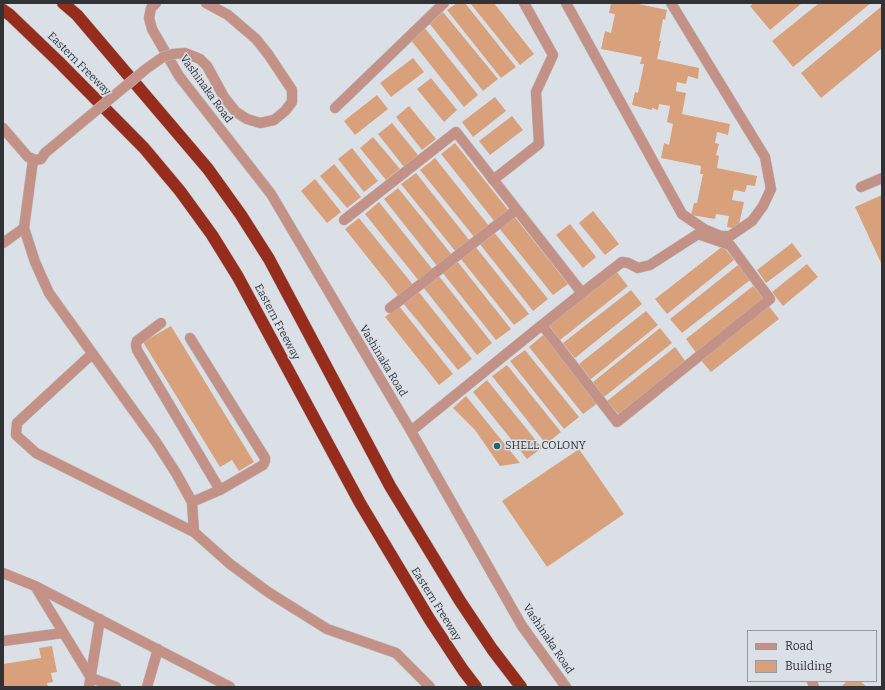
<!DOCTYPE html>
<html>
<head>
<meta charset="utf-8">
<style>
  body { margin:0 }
  #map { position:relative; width:885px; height:690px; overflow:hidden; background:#dbe0e7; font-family:Bitter,serif }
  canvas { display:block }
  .frame { position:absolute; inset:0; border:4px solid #303235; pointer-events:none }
  .legend { position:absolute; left:747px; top:630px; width:130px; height:52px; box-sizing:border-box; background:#dbe0e7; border:1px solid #979aa0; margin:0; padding:5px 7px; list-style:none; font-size:12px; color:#303235 }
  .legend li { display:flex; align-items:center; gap:8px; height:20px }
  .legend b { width:20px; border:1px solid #979aa0 }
</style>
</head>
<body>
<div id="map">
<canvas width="885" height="690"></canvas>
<div class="frame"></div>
<ul class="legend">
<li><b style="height:5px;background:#c49186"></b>Road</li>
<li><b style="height:11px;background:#d9a17b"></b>Building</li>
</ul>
</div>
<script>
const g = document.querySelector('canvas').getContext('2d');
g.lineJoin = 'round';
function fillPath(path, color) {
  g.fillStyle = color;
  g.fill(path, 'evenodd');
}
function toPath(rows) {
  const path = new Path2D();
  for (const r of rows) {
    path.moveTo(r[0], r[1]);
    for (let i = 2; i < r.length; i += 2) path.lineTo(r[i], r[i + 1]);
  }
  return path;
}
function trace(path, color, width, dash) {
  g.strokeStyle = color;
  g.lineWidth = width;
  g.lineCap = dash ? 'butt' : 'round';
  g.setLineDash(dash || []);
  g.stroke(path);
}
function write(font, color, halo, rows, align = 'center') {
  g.font = font + ' Bitter,serif';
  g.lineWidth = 3;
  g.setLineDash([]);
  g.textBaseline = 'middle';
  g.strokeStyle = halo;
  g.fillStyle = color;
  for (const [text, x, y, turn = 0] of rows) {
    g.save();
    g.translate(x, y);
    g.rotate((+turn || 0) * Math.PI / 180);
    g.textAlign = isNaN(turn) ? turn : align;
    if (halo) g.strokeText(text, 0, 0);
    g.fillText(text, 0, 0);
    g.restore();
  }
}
const building = toPath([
  [457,3,465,3,516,67,501,78,447,10],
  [470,3,494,3,534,54,520,65],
  [611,3,634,3,667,10,665,20,663,19,659,41,661,41,657,59,699,68,698,79,688,76,686,84,677,82,676,91,686,93,682,114,730,124,728,135,717,132,715,143,719,144,716,155,719,156,717,168,757,176,755,186,747,185,745,192,734,190,732,200,744,202,738,229,727,227,729,216,716,214,715,219,691,215,694,203,697,203,703,174,700,174,701,166,661,158,664,143,669,145,673,124,667,122,670,106,659,104,658,110,652,108,652,110,632,105,635,92,638,93,644,64,640,64,642,57,601,49,605,31,611,33,615,14,609,13],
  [754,3,802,3,770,30,750,6],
  [819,3,871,3,793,67,772,41],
  [882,6,882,48,821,98,801,73],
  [443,12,498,79,483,91,429,23],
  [424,27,478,95,464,107,410,39],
  [413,58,424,72,391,97,380,83],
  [431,78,457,110,444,122,417,89],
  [377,95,388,109,355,135,344,121],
  [495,97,506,111,473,137,462,122],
  [409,106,436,139,422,150,396,117],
  [512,116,523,130,490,155,479,141],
  [392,123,418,155,404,167,378,134],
  [373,137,400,169,386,180,360,148],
  [455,143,509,211,495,222,441,154],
  [352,148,378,181,364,192,338,159],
  [435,158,489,226,475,238,420,170],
  [334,164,361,197,347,208,320,176],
  [416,173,470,241,456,252,401,184],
  [315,179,341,212,327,223,301,191],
  [398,188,452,255,438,267,384,199],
  [882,195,882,265,855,207],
  [379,202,433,270,419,281,365,214],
  [593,211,619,244,605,255,579,223],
  [514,216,568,284,553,295,499,228],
  [359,218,414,286,399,297,345,229],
  [570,224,596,257,583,268,556,235],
  [493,231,548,299,533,311,479,243],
  [792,243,802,256,766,283,757,270],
  [475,246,529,314,514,325,460,258],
  [723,246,734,260,667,314,655,299],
  [457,261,511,329,496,340,442,272],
  [807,264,818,277,783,306,772,292],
  [738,265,750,280,682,333,670,319],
  [616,271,628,286,560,340,549,325],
  [438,275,492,343,477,355,423,287],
  [753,286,765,300,697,354,686,339],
  [631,290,642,304,575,358,563,343],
  [418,291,472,359,458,370,403,303],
  [767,304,779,319,711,372,699,358],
  [399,306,453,374,439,385,385,317],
  [646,311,658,325,591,379,579,364],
  [171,326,254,462,239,471,232,460,220,467,143,342],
  [660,328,672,343,604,397,593,382],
  [543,335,598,403,583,414,529,347],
  [675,347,686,362,619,415,607,401],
  [525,350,579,417,564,429,510,361],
  [507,365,561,432,546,444,492,376],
  [487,380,542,448,527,459,473,392],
  [466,396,520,463,500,466,475,430,453,408],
  [579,449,624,514,547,567,502,501],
  [52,646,57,672,51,673,53,682,47,683,48,687,3,687,3,664,41,658,39,648],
  [847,681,860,681,867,687,841,687]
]);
const minor = toPath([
  [156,3,151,8,149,18,152,29,179,76,271,194,411,431,522,626,566,687],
  [206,3,228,15,256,39,268,54],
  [566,3,682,214,704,229,721,236,730,236,752,221,763,206,771,189,765,157,671,3],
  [335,108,444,3],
  [3,128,28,157,36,160,41,159,45,153],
  [33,160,24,228,35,262,49,293,156,442,176,473,192,502,194,532,230,564,268,592,327,629,396,653,430,687],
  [493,180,539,144,536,92,553,55,524,3],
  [861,187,882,178],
  [344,220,456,132,582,293],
  [3,243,24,228],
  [390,308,516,210],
  [161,323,137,341,136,345,137,350,220,490],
  [190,338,265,458,265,461,263,465,220,490,192,502],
  [92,354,17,423,16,435,36,453,194,532],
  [411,431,542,325,582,293,622,262,628,263,638,268,650,265,698,234,730,245,770,299,617,422,542,325],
  [3,573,35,586,230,687],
  [35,586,91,678,116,687],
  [3,641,63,633],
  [812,681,814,687],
  [89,687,100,619],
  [147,687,158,649]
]);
const highway = toPath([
  [63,3,77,15,208,169,241,215,269,259,390,486,460,601,492,649,521,687],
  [3,10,10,15,59,62,144,148,180,191,212,235,238,277,360,503,430,620,463,670,476,687]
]);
const minorBridge = toPath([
  [45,153,146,69,163,57,173,54,185,53,200,59,207,66,224,97,236,112,247,119,260,123,274,120,285,111,292,102,292,90,268,54]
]);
const markers = [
  [497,446,4,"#1f6774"]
];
const streetNames = [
  ["Eastern Freeway",79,64,45],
  ["Vashinaka Road",206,89,54],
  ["Eastern Freeway",277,322,62],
  ["Vashinaka Road",383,361,59],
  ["Eastern Freeway",436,604,58],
  ["Vashinaka Road",548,639,56]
];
const poiNames = [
  ["SHELL COLONY",505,446]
];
fillPath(building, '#d9a17b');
trace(minor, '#b9bdc3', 11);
trace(highway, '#b9bdc3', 13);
trace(minor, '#c49186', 10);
trace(highway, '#962c1c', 12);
trace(minorBridge, '#b9bdc3', 11, []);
trace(minorBridge, '#c49186', 10);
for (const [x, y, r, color] of markers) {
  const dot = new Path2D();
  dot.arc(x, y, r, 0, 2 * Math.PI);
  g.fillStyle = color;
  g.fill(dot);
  trace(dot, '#dbe0e7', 1.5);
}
write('11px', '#303235', '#dbe0e7', streetNames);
write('11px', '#303235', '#dbe0e7', poiNames, 'left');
</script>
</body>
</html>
